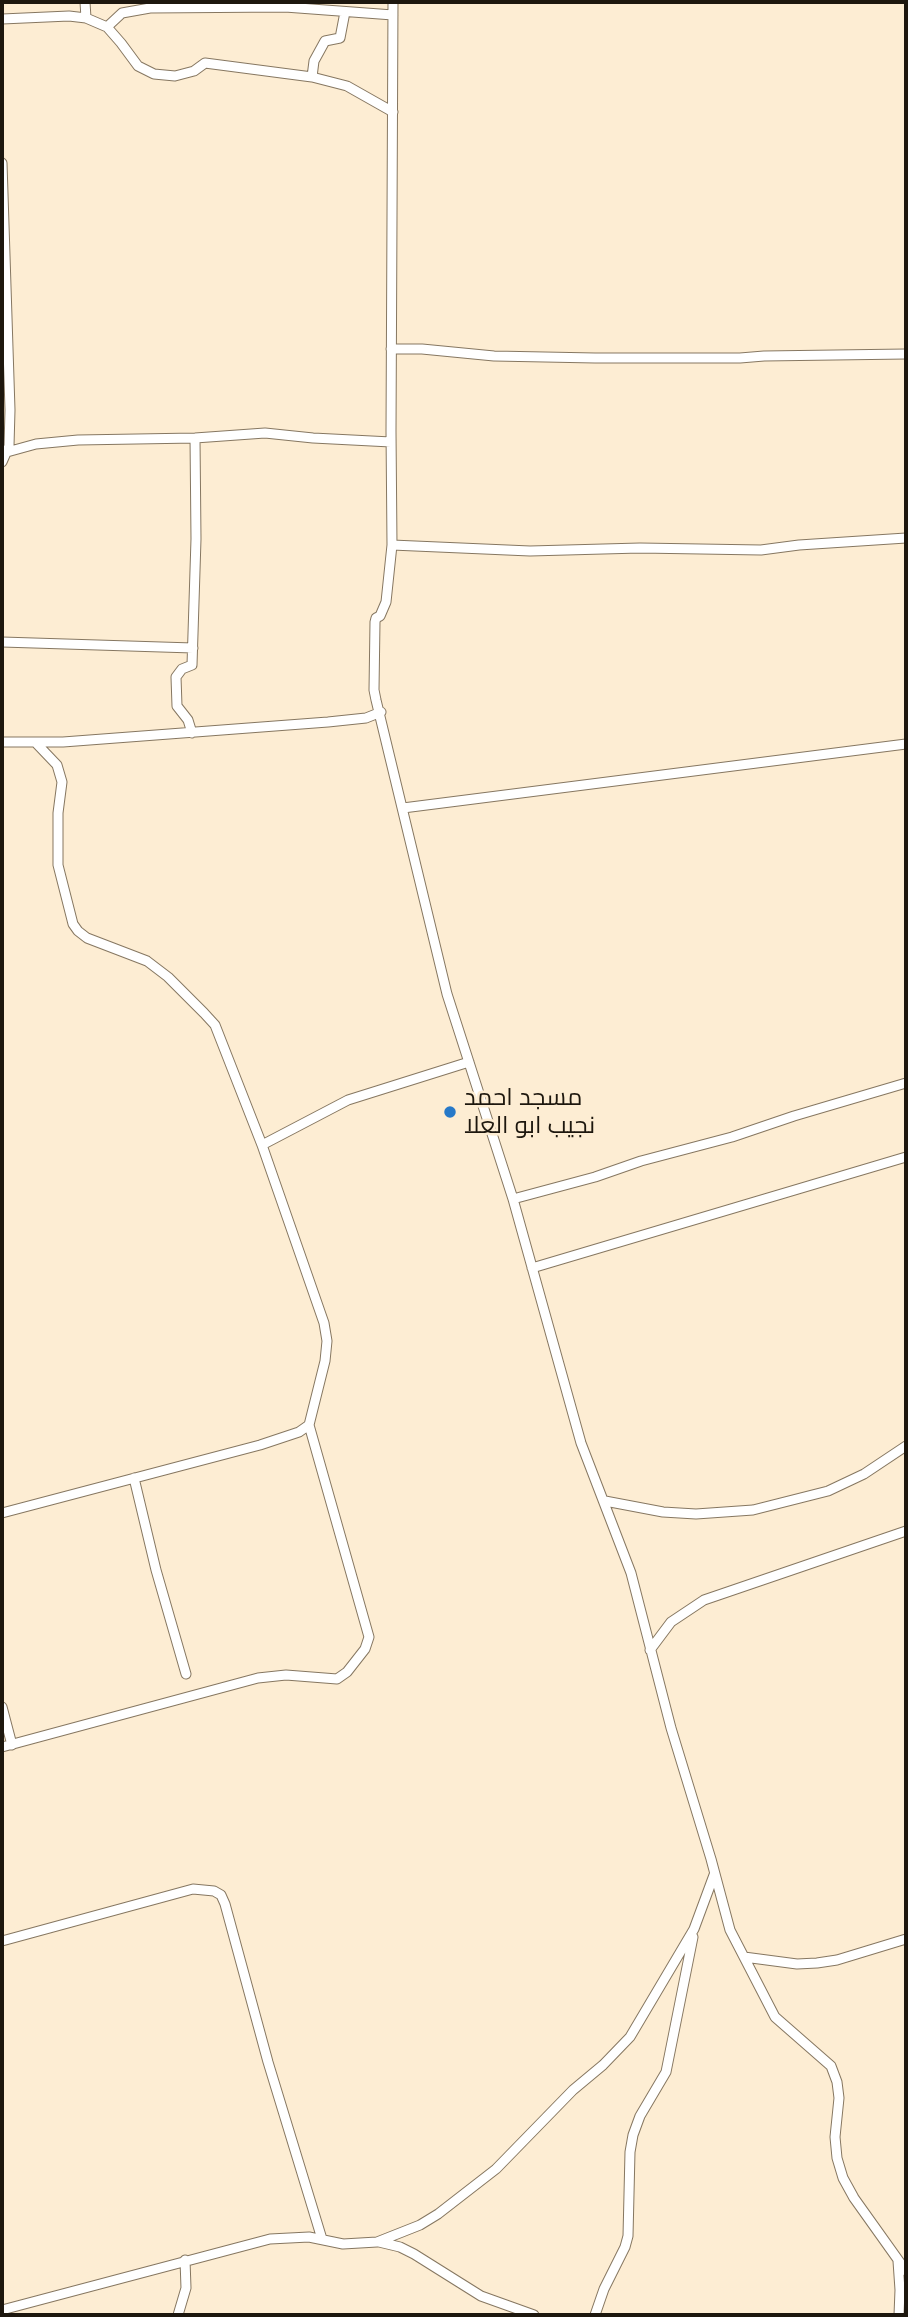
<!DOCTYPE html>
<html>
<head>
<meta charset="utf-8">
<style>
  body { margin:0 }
  #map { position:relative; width:908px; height:2317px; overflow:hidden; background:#fdedd3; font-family:"Noto Serif",serif }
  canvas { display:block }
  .frame { position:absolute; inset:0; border:4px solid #1d170e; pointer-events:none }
</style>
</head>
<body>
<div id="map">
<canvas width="908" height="2317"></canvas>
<div class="frame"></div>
</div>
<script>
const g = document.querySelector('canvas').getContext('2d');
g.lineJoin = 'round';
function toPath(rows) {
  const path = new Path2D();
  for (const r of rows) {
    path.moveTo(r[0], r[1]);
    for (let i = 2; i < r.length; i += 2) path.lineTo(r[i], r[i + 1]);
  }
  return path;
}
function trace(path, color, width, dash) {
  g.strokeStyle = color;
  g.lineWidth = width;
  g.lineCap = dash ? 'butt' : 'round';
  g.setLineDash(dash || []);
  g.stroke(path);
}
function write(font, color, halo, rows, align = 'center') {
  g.font = font + ' "Noto Serif",Cairo,serif';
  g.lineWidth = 5;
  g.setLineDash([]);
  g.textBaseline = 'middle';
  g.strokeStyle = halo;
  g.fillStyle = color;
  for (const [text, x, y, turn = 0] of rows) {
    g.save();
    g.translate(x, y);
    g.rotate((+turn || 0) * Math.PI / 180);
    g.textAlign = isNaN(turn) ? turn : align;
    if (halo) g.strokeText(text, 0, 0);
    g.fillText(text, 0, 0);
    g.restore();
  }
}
const minor = toPath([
  [85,2,86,18],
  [393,2,391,431,392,545,386,602,380,616,376,618,375,622,374,690,376,700,447,994,513,1199,581,1443,631,1573,671,1728,711,1859,730,1930,775,2017,831,2066,837,2082,839,2098,835,2137,837,2158,843,2178,854,2198,906,2271],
  [2,19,69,16,86,18,107,27,121,43,138,66,154,74,175,76,194,71,205,63,312,77,347,86,393,112],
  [107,27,122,13,150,8,285,7,393,15],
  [312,77,314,61,325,41,340,38,345,12],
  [391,349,422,349,494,356,595,358,740,358,764,356,906,354],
  [7,452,36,444,78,440,195,438,265,433,313,438,391,442],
  [2,462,9,446,10,410,2,163],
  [392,545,530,551,640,548,761,550,799,545,906,538],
  [2,642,193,648],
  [192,733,188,720,177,706,176,677,182,669,192,665,196,539,195,438],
  [2,742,63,742,328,722,366,718,381,712],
  [403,808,906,744],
  [262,1145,348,1100,469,1062],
  [513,1199,595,1177,641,1161,732,1137,794,1116,906,1083],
  [532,1268,906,1157],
  [134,1478,156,1570,186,1674],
  [605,1501,663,1512,696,1514,753,1510,828,1491,864,1474,906,1446],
  [2,1513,260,1445,299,1432,309,1425],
  [650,1650,671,1622,704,1600,906,1531],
  [2,1707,12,1745],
  [2,1747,258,1678,286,1675,337,1679,347,1672,365,1649,369,1637,309,1425,325,1361,327,1341,324,1323,262,1145,215,1025,204,1013,168,977,147,961,87,938,78,931,73,924,58,865,58,813,62,782,57,765,36,743],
  [2,1941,193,1889,214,1891,221,1895,225,1904,268,2062,322,2239],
  [744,1957,797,1964,817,1963,837,1960,906,1939],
  [379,2242,400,2247,414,2254,481,2296,534,2315],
  [898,2261,900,2290,899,2315],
  [2,2310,270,2239,309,2237,343,2244,377,2242,420,2225,438,2214,496,2169,573,2090,603,2065,630,2037,694,1929,714,1875],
  [178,2315,186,2288,185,2260],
  [595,2315,604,2289,625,2247,628,2236,630,2152,633,2135,640,2116,666,2072,693,1937]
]);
const markers = [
  [450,1112,7,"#2779c8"]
];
const poiNames = [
  ["مسجد احمد",464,1098],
  ["نجيب ابو العلا",464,1126]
];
trace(minor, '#867761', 11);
trace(minor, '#fff', 9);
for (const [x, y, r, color] of markers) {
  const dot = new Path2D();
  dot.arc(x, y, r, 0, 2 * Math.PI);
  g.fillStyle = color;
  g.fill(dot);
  trace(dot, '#fdedd3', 2.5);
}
write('24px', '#1d170e', '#fdedd3', poiNames, 'left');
</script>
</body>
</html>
